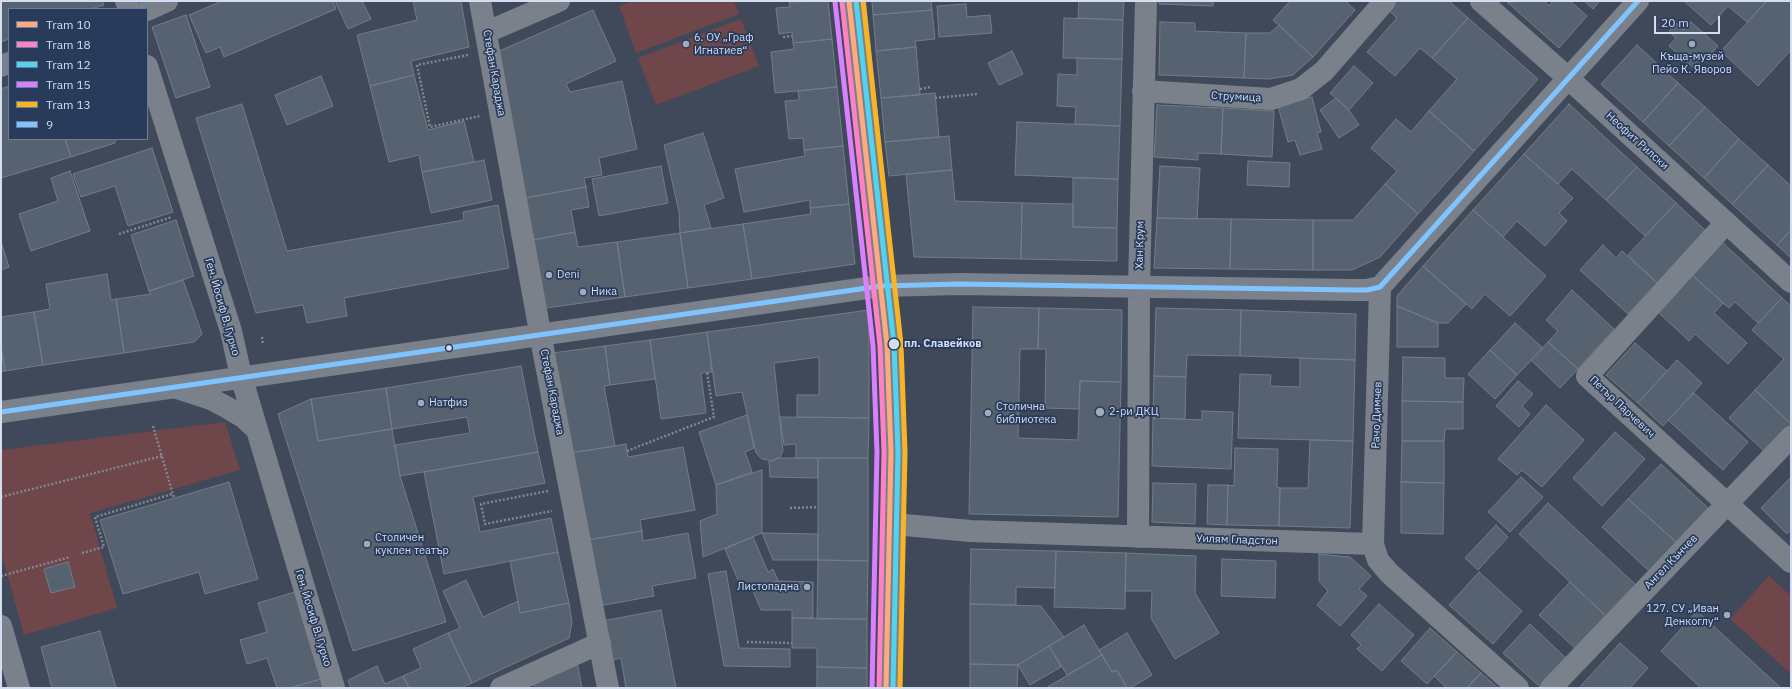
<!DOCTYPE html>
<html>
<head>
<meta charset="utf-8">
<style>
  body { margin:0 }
  #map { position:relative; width:1792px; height:689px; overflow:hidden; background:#3f495a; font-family:"IBM Plex Sans",sans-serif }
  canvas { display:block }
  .frame { position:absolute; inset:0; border:2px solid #d3def2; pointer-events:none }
  .legend { position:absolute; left:8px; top:8px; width:140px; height:132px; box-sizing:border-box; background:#293b5a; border:1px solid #6d7c97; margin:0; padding:5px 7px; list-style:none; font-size:12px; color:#d3def2 }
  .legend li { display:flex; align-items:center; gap:8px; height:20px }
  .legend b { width:20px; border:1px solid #6d7c97 }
  .scale { position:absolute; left:1654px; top:16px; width:66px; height:18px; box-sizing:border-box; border:2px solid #d3def2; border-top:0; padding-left:5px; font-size:12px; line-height:14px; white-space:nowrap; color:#d3def2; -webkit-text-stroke:3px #293b5a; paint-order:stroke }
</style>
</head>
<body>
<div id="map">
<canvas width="1792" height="689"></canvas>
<div class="frame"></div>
<ul class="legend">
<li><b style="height:5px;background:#ffa980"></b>Tram 10</li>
<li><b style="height:5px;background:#ff80c5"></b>Tram 18</li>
<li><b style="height:5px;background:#53d2ee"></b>Tram 12</li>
<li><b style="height:5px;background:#d880ff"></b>Tram 15</li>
<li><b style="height:5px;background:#f9b426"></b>Tram 13</li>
<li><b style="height:5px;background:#80c4ff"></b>9</li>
</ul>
<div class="scale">20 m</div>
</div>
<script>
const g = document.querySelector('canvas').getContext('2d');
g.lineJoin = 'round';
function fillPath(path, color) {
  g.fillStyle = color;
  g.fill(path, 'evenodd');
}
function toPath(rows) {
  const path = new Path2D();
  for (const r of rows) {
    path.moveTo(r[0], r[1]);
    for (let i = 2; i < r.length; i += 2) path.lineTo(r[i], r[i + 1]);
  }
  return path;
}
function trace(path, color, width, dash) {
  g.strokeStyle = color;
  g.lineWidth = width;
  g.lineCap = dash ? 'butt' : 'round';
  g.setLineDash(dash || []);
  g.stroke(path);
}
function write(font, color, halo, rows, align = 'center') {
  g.font = font + ' "IBM Plex Sans",sans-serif';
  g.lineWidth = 3.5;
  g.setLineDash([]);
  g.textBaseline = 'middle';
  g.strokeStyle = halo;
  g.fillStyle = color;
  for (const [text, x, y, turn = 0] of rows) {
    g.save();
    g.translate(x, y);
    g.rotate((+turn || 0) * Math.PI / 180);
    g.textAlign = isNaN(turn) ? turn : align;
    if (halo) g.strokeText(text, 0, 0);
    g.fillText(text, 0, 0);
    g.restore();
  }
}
const green = toPath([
  [633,1,734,1,739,14,636,53,619,6],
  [741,19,759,66,656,105,638,58],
  [225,422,240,470,90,513,117,608,24,635,1,552,1,450],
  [1769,576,1791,596,1791,674,1730,619]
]);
const building = toPath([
  [1,1,102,1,104,5,91,9,9,9,9,39,1,42,1,1],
  [222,1,333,1,336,9,224,57,220,47,206,53,189,15,222,1],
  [335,1,362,1,371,19,348,29,335,1],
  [413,1,461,1,469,47,411,61,414,75,370,86,357,35,417,20,413,1],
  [828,1,832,39,793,43,792,32,779,34,776,8,790,7,789,2,828,1],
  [872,1,931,1,932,10,873,15,872,1],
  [1079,1,1124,1,1123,20,1078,18,1079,1],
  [1159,1,1213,1,1213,6,1159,4,1159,1],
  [1290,1,1345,1,1355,10,1313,57,1273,20,1290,1],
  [1395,1,1449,1,1468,18,1432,58,1420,48,1395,76,1367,52,1397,18,1388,10,1395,1],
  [1544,1,1549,6,1553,1,1570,1,1587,16,1559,48,1507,2,1544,1],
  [1584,1,1600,1,1593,9,1584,1],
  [1684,1,1767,1,1747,22,1728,6,1711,25,1684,1],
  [1767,1,1791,1,1791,50,1758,86,1721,51,1767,1],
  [966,4,967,17,990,15,992,33,939,37,937,6,966,4],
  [593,10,616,61,566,84,570,92,622,81,637,149,599,158,602,175,584,178,586,187,525,198,497,52,593,10],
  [932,10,935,39,915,41,916,47,876,51,873,15,932,10],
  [186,15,210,87,176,98,152,27,186,15],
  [1064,18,1123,20,1122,59,1063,58,1064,18],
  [1468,18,1538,79,1474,151,1429,111,1457,79,1432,58,1468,18],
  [1160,22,1195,23,1195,31,1246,33,1244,78,1159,75,1160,22],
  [1691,22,1718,46,1696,70,1669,46,1676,38,1669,32,1676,23,1684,30,1691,22],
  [1279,25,1313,57,1293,75,1269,79,1244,78,1246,33,1270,33,1279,25],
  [832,39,837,87,775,93,771,52,794,49,793,43,832,39],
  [1637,45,1678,83,1643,122,1601,84,1637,45],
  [916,47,920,95,881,98,876,51,916,47],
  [1012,51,1023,74,999,85,988,63,1012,51],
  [1077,58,1122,59,1120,126,1075,124,1076,107,1057,106,1058,74,1077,75,1077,58],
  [1354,66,1373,83,1349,110,1330,93,1354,66],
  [414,75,428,130,464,121,474,162,422,172,419,155,389,162,370,86,414,75],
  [321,76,333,106,287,125,275,95,321,76],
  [1678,83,1705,107,1669,146,1643,122,1678,83],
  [9,86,9,139,65,139,71,157,1,178,1,89,9,86],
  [837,87,843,146,804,150,803,138,789,139,785,101,799,100,798,91,837,87],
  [935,93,939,137,885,142,881,98,935,93],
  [1312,97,1321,132,1317,133,1322,149,1300,155,1295,140,1288,142,1278,106,1312,97],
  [1336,98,1349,110,1359,125,1339,138,1320,110,1336,98],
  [242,104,287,251,464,220,463,212,498,205,509,268,344,298,347,316,307,323,303,305,256,313,196,118,242,104],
  [1569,104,1637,167,1606,200,1572,169,1558,184,1524,154,1569,104],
  [1157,105,1223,108,1221,154,1198,153,1198,160,1154,157,1157,105],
  [1705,107,1739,139,1704,178,1669,146,1705,107],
  [1223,108,1274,111,1272,157,1221,154,1223,108],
  [1429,111,1474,151,1418,214,1385,184,1397,171,1371,148,1396,119,1411,132,1429,111],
  [1017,122,1120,126,1118,179,1015,175,1017,122],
  [703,133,724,198,704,205,711,228,680,233,679,212,664,145,703,133],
  [949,136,952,170,889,176,885,142,949,136],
  [65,139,115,139,115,143,71,157,65,139],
  [1739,139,1768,165,1732,204,1704,178,1739,139],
  [843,146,849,204,810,208,810,200,744,212,735,169,805,156,804,150,843,146],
  [152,148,173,212,128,226,115,186,81,197,73,174,152,148],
  [1524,154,1573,198,1559,213,1567,221,1545,246,1517,221,1503,237,1473,210,1524,154],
  [484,160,492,200,431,213,422,172,484,160],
  [1248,161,1290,163,1289,187,1247,185,1248,161],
  [1768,165,1791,186,1791,230,1777,245,1732,204,1768,165],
  [661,166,668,203,599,216,592,179,661,166],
  [1160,166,1200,168,1197,219,1157,218,1160,166],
  [1637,167,1676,203,1645,236,1606,200,1637,167],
  [952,170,955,201,1022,203,1021,259,914,257,906,174,952,170],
  [70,171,90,231,31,251,19,214,58,201,51,178,70,171],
  [1073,178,1118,179,1117,228,1073,227,1073,178],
  [1385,184,1418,214,1380,257,1352,270,1313,270,1313,220,1353,220,1385,184],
  [586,187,589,207,571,210,575,232,533,240,525,198,586,187],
  [1022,203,1073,204,1073,227,1117,228,1117,261,1021,259,1022,203],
  [1676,203,1705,230,1657,283,1628,255,1676,203],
  [849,204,855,264,752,279,743,224,811,214,810,208,849,204],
  [1473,210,1546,276,1510,316,1485,294,1472,309,1423,266,1473,210],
  [1157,218,1231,219,1230,269,1154,268,1157,218],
  [1231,219,1313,220,1313,270,1230,269,1231,219],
  [176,220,194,276,149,291,131,235,176,220],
  [743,224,752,279,688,288,680,233,743,224],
  [1791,230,1791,258,1777,245,1791,230],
  [575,232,578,247,617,242,625,297,546,308,533,240,575,232],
  [680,233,688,288,625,297,617,242,680,233],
  [1,242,9,267,1,270,1,242],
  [1722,242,1782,298,1758,323,1735,302,1729,308,1692,275,1722,242],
  [1603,245,1616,258,1622,251,1657,283,1628,314,1580,270,1603,245],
  [1423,266,1466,304,1448,323,1438,323,1397,306,1397,296,1423,266],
  [107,274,111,300,116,299,124,353,43,365,34,312,50,309,46,284,107,274],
  [1692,275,1723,303,1714,313,1747,343,1728,364,1695,334,1689,341,1658,312,1692,275],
  [183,280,202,334,194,342,124,353,116,299,151,294,149,291,183,280],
  [1572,290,1614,329,1578,369,1548,342,1558,331,1546,320,1572,290],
  [1782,298,1791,306,1791,424,1755,390,1784,359,1752,330,1782,298],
  [1397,306,1438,323,1438,347,1397,347,1397,306],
  [973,307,1039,308,1038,349,1020,349,1018,438,1078,440,1080,381,1121,382,1118,517,969,514,973,307],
  [1039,308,1122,310,1121,382,1080,381,1079,409,1045,408,1046,349,1038,349,1039,308],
  [1156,308,1241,310,1240,356,1187,355,1186,377,1154,376,1156,308],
  [869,310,869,418,797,417,797,395,819,395,819,357,774,363,783,451,780,457,773,461,762,459,756,453,742,392,716,396,707,332,869,310],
  [1241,310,1356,314,1355,360,1240,356,1241,310],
  [34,312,43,365,5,371,1,346,1,317,34,312],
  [1515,323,1543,348,1517,375,1490,350,1515,323],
  [707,332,712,372,701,373,706,413,661,419,650,340,707,332],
  [650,340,655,379,610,385,605,346,650,340],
  [1548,342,1578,369,1560,388,1531,360,1548,342],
  [1635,343,1667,371,1638,403,1606,375,1635,343],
  [1,346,5,371,1,372,1,346],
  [605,346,610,385,604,386,615,446,571,453,552,353,605,346],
  [1490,350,1517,375,1495,399,1468,374,1490,350],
  [1403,357,1445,358,1445,378,1464,378,1463,402,1402,401,1403,357],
  [1300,358,1355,360,1353,441,1238,438,1240,374,1271,375,1270,386,1300,387,1300,358],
  [1677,360,1702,383,1663,426,1638,403,1677,360],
  [521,366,538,452,400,476,395,445,470,433,467,417,392,429,386,388,521,366],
  [1154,376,1186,377,1185,419,1153,418,1154,376],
  [1518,381,1533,394,1522,406,1530,414,1519,427,1496,406,1518,381],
  [386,388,392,429,318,441,311,399,386,388],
  [1755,390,1791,424,1791,426,1766,453,1729,418,1755,390],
  [1694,393,1748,442,1723,470,1668,420,1694,393],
  [311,399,318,441,392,429,400,476,446,622,353,651,278,414,311,399],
  [1402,401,1463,402,1463,429,1445,429,1444,441,1402,441,1402,401],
  [1546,405,1584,440,1542,487,1522,470,1517,475,1498,459,1546,405],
  [1202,411,1233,412,1231,469,1152,466,1153,418,1202,420,1202,411],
  [747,415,754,448,745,452,752,472,716,485,699,432,747,415],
  [780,417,869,418,868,458,796,458,796,444,784,445,780,417],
  [1615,432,1645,459,1602,506,1573,478,1615,432],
  [1310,440,1353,441,1350,528,1279,526,1280,488,1308,488,1310,440],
  [1402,441,1444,441,1444,483,1401,482,1402,441],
  [626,444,628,457,683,447,695,510,640,520,642,531,587,540,571,453,626,444],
  [1235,448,1278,449,1277,487,1280,488,1279,526,1227,525,1228,485,1234,486,1235,448],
  [538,452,545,483,473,497,480,532,551,518,558,552,444,574,424,472,538,452],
  [779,458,818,458,818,478,770,477,769,461,779,458],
  [818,458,868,458,868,561,818,560,818,458],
  [1661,464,1708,508,1676,542,1628,499,1661,464],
  [762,470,762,533,703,557,700,521,717,514,716,485,762,470],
  [1521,477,1543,497,1510,532,1488,512,1521,477],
  [1791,477,1791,530,1787,534,1761,508,1791,477],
  [229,482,258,579,205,594,199,572,123,594,100,520,229,482],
  [1401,482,1444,483,1443,534,1401,533,1401,482],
  [1153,483,1196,484,1195,524,1152,522,1153,483],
  [1208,485,1228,485,1227,525,1207,524,1208,485],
  [1628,499,1676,542,1649,571,1602,527,1628,499],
  [1548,503,1636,585,1606,616,1519,534,1548,503],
  [1496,525,1508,537,1478,570,1465,558,1496,525],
  [642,531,643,541,688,533,696,578,652,586,654,596,599,606,587,540,642,531],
  [762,533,818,534,818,560,773,560,762,533],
  [753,537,768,572,773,569,778,581,753,591,750,584,741,587,725,549,753,537],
  [971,549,1056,551,1055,588,1016,587,1016,605,970,604,971,549],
  [1056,551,1126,553,1125,609,1054,607,1056,551],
  [558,552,569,603,520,613,510,561,558,552],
  [1126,553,1196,556,1195,593,1219,633,1175,659,1151,618,1152,591,1125,591,1126,553],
  [1319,554,1350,557,1371,576,1359,589,1367,596,1340,626,1317,605,1328,591,1319,581,1319,554],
  [1222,559,1276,561,1275,598,1221,596,1222,559],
  [818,560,868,561,867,619,817,619,818,560],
  [68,562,75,587,51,593,44,569,68,562],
  [726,571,739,648,790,649,790,667,724,666,708,574,726,571],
  [1479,572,1522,611,1493,644,1449,605,1479,572],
  [466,580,483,617,518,601,520,613,569,603,572,622,569,638,472,683,448,633,460,628,443,591,466,580],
  [778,581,813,582,813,618,792,618,792,610,761,610,753,591,778,581],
  [1570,582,1606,616,1576,649,1539,615,1570,582],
  [295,592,321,679,290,688,277,688,267,658,247,664,240,640,267,632,258,603,295,592],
  [970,604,1041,606,1064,637,1018,665,970,664,970,604],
  [1379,604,1414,635,1382,671,1357,649,1361,645,1351,635,1379,604],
  [661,610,676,688,626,688,621,658,609,661,602,621,661,610],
  [1697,611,1781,688,1701,688,1661,651,1697,611],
  [792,618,867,619,867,668,817,667,817,648,792,648,792,618],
  [1530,624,1567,659,1540,687,1503,653,1530,624],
  [1084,625,1102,655,1067,675,1049,646,1084,625],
  [1430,628,1457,652,1427,684,1401,661,1430,628],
  [100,631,116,688,52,688,41,647,100,631],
  [448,633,472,683,461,688,409,688,403,676,421,668,413,649,448,633],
  [1127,633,1152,675,1130,688,1127,688,1117,670,1112,672,1099,650,1127,633],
  [1620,643,1648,668,1630,688,1579,688,1620,643],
  [1049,646,1061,667,1030,685,1018,665,1049,646],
  [1457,652,1481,673,1467,688,1447,688,1434,676,1457,652],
  [1102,655,1112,672,1117,670,1127,688,1046,688,1102,655],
  [577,662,582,688,535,688,534,681,577,662],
  [970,664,1018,665,1017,688,970,688,970,664],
  [377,666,385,684,403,676,409,688,351,688,348,680,377,666],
  [817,667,867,668,867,688,817,688,817,667],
  [1481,673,1498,688,1467,688,1481,673],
  [321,679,324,688,290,688,321,679]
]);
const path = toPath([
  [783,37,792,36],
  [468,55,417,65,430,127,480,116],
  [920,89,930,87],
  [935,98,977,94],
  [119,234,172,217],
  [262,337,263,345],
  [153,426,174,498],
  [627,451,714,417,707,372],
  [548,491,481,504,485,524,552,511],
  [1,497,162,456],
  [790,508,818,507],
  [82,553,104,547,95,517,172,494],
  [1,576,70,557],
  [747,642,792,643]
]);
const minor = toPath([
  [126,1,129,9],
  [480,1,544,354,608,688],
  [855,1,891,344,894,394,891,688],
  [1481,1,1558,69,1791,282],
  [147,10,167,1],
  [487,32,559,1],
  [1,66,9,63],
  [147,66,231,331,241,376,334,688],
  [1143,91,1271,99,1301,89,1324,71,1385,1],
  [1726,223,1587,376,1791,562],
  [1380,287,1373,544,1378,560,1389,573,1518,688],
  [177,388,211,399,228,408,243,417,256,429],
  [1,412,881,286,960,284,1352,290,1367,290,1380,287,1638,1],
  [894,524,970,531,1373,544],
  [1138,537,1139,286,1146,1],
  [1,626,19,688],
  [501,688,600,643],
  [1551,688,1791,437]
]);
const bus1 = toPath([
  [1,412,881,286,960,284,1352,290,1367,290,1380,287,1638,1]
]);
const tram1 = toPath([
  [849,1,887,345,891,452,886,688]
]);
const tram2 = toPath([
  [842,2,880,346,884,452,879,688]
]);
const tram3 = toPath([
  [856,1,894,345,898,452,893,688]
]);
const tram4 = toPath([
  [835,2,873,346,877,452,872,688]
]);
const tram5 = toPath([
  [863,1,901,344,905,452,900,688]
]);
const markers = [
  [686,44,4,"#9faabd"],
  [1692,44,4,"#9faabd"],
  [549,275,4,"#9faabd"],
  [583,292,4,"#9faabd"],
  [894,344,6,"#d3def2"],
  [449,348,3.5,"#d3def2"],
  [421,403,4,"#9faabd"],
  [1100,412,5,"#9faabd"],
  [988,413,4,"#9faabd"],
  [367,544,4,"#9faabd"],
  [807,587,4,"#9faabd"],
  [1727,615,4,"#9faabd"]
];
const poiNames = [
  ["6. ОУ „Граф",694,38],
  ["Игнатиев“",694,51],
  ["Къща-музей",1692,57,"center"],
  ["Пейо К. Яворов",1692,70,"center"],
  ["Deni",557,275],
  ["Ника",591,292],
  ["Натфиз",429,403],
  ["Столична",996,407],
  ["библиотека",996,420],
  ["2-ри ДКЦ",1109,412],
  ["Столичен",375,538],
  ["куклен театър",375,551],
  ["Листопадна",799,587,"right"],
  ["127. СУ „Иван",1719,609,"right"],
  ["Денкоглу“",1719,622,"right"]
];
const streetNames = [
  ["Стефан Караджа",494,73,80],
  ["Струмица",1236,97,3],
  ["Неофит Рилски",1637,141,42],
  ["Хан Крум",1140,245,-89],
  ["Ген. Йосиф В. Гурко",222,307,74],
  ["Стефан Караджа",552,392,79],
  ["Петър Парчевич",1622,407,43],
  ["Рачо Димчев",1377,415,-88],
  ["Уилям Гладстон",1237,540,2],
  ["Ангел Кънчев",1671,562,-46],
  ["Ген. Йосиф В. Гурко",313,618,73]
];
const stopNames = [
  ["пл. Славейков",904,344]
];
fillPath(green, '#6f4649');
fillPath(building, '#566270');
trace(building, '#717d8a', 1);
trace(path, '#81868f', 2.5, [2, 2]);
trace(minor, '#7b818a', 22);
trace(bus1, '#80c4ff', 5);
trace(tram1, '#ffa980', 5);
trace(tram2, '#ff80c5', 5);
trace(tram3, '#53d2ee', 5);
trace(tram4, '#d880ff', 5);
trace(tram5, '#f9b426', 5);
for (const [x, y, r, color] of markers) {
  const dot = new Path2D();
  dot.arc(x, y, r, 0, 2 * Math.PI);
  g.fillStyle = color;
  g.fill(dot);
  trace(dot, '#293b5a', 1.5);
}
write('11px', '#d3def2', '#293b5a', poiNames, 'left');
write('11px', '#d3def2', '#293b5a', streetNames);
write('bold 11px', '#d3def2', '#293b5a', stopNames, 'left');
</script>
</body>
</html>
